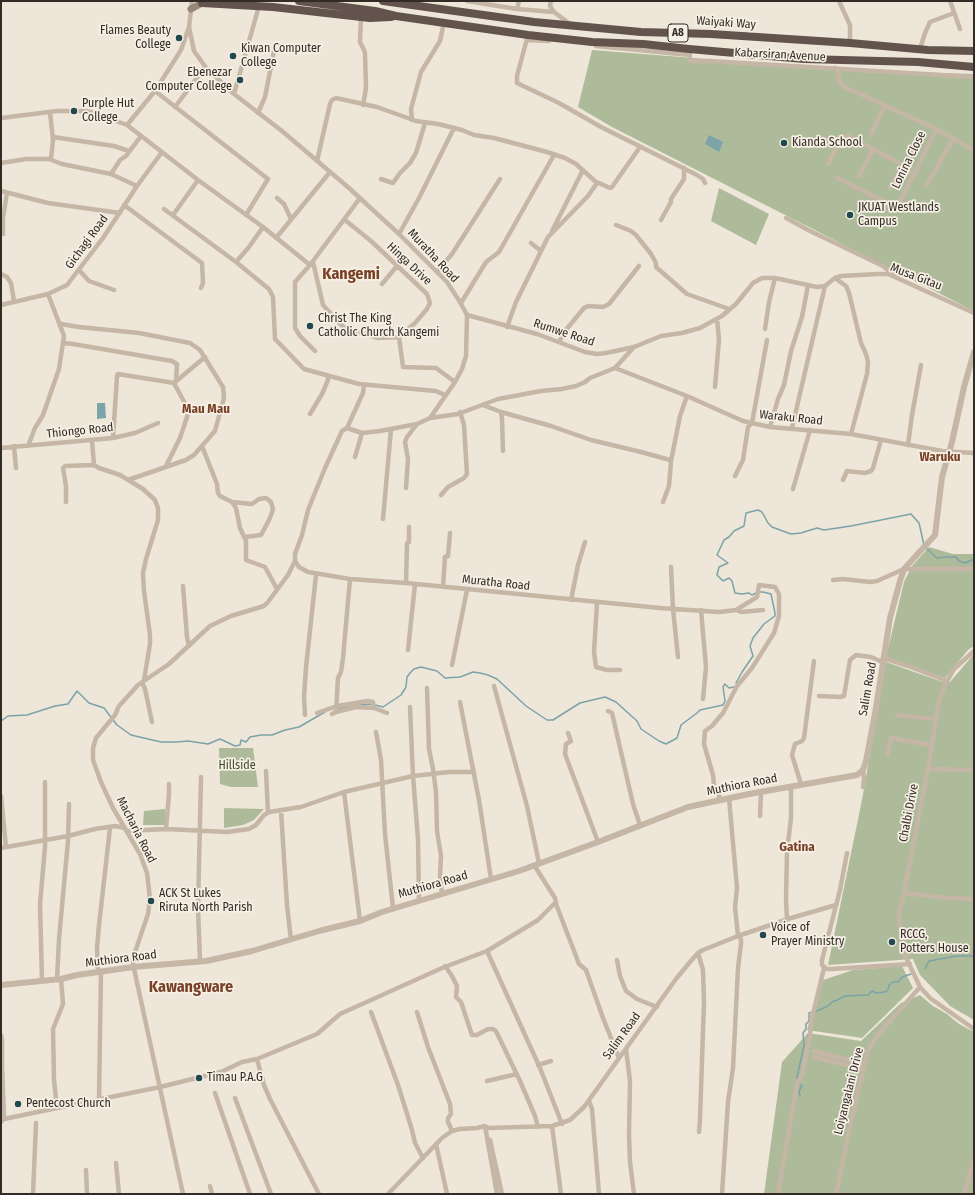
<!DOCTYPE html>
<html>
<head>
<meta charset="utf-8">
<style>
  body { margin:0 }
  #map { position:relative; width:975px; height:1195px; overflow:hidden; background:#eee6d9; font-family:"Fira Sans Condensed",sans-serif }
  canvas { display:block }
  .frame { position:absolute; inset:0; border:2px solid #322b26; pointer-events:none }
</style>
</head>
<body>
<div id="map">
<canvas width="975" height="1195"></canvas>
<div class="frame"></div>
</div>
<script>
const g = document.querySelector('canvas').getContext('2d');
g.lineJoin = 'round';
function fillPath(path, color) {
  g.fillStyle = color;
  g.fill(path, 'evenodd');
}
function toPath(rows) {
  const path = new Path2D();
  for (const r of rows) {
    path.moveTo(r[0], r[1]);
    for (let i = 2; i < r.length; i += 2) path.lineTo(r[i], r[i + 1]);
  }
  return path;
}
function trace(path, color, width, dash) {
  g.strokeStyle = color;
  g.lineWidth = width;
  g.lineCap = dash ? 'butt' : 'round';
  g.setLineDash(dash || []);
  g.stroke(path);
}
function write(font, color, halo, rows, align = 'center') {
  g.font = font + ' "Fira Sans Condensed",sans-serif';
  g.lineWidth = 3.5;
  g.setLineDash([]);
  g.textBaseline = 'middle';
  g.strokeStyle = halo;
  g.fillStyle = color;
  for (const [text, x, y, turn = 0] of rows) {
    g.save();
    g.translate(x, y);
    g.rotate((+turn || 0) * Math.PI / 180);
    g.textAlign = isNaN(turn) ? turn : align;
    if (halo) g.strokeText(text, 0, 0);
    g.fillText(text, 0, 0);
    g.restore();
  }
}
const green = toPath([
  [592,50,847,70,974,74,974,311,612,127,578,107],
  [719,188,769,214,756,245,711,221],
  [929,547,953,554,974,554,974,646,968,650,945,678,886,657,904,582,912,566],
  [974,654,974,1020,950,1006,920,975,913,959,828,965,862,800,886,662,943,682,950,682],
  [219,748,253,748,258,787,231,787,220,784],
  [224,808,264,809,254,820,243,825,224,828],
  [165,809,165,825,143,825,144,811],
  [902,966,913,988,862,1038,807,1030,823,980,853,970],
  [920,995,933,1006,947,1014,959,1024,974,1032,974,1194,764,1194,782,1062,808,1033,861,1041,901,1003]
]);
const water = toPath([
  [709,135,723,142,719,152,705,144],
  [97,403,105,403,106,418,97,419]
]);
const stream = toPath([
  [926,548,937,558,946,557,956,557,959,561,965,563,974,559],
  [736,683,742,672,753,656,750,646,753,638,764,624,775,616,775,613,771,594,763,592,758,592,752,595,749,593,742,594,735,593,732,581,729,578,723,581,717,575,719,567,728,563,717,555,724,540,729,537,734,531,744,526,746,513,758,510,762,512,768,523,772,527,791,534,801,533,817,528,824,530,851,526,911,514,919,523,924,545],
  [360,705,372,704],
  [375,705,383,707,401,695,406,687,407,677,410,673,414,669,421,667,437,671,445,678,460,677,473,672,480,673,488,675,497,679,526,706,547,720,553,720,580,703,605,697,616,702,637,721,641,729,659,741,666,744,677,738,681,725,697,713,700,710,723,705,725,701,723,687,725,684,729,688,734,687],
  [338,709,350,706],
  [1,721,8,716,27,715,55,706,68,704,77,691,89,703,104,708,117,725,131,735,161,742,176,742,188,741,208,744,220,739,235,746,240,745,241,740,246,742,250,737,261,735,272,735,285,730,299,727,325,712],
  [925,969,929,961,957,956,974,956],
  [798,1080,797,1077,804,1046,803,1033,806,1029,806,1024,809,1021,809,1013,817,1011,828,1006,832,1002,837,1000,845,996,868,995,872,991,876,993,885,992,888,990,889,985,893,982,898,982,902,977,911,974],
  [800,1084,802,1086,799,1091,800,1096]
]);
const minor = toPath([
  [467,1,517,9,554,12],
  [551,1,550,6,554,12,570,24],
  [839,1,850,25,850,43],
  [950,1,960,29],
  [517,9,519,1],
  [361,17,360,42,364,50,365,53,366,88,363,105],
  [528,35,517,76,517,83,559,103,601,127,697,175,703,179,705,183],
  [527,40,549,41],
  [596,46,690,55],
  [689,49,690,61,709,61,974,77],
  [920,49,925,33,930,22,954,13],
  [835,68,838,72,839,80,843,86,936,129,974,150],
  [155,91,268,179,246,215],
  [234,94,259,6],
  [175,107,205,67],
  [50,112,53,140,51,159],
  [258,113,265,97,274,51],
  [1,118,57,111,84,111,91,112,127,125,198,180,263,227,310,265,360,198],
  [412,120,411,109,421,72,440,41,444,22],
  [127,125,155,91,181,50,189,27,192,1],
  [871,134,885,105],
  [53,137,114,146,129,151],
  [317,161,330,104,332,100,336,98,377,107,416,121,438,124,462,130,474,135,494,138,547,152,565,158,576,164,597,183],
  [1,163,26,159,49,159,62,164,111,174,137,186],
  [828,164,841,138,848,136,896,161,914,175],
  [111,174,120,160,126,156,141,136],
  [859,176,873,150],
  [837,178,889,204,896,204,900,201,914,175,936,129],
  [381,179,393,183,400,173,410,163,416,153,425,123],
  [927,185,953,139],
  [890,188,902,167],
  [1,191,48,203,120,213],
  [277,198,284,204,291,219],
  [124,205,202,263,203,283,201,288],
  [164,209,236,262,269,289,273,297,275,339,304,369,359,384,436,391,445,395],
  [173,215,198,180],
  [786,218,810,231,883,266,894,275],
  [661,220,671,202,671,199,684,179,684,168],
  [616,225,631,231,636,235,651,254,656,263,656,267,687,294,729,309],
  [552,231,583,170],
  [3,234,3,218,7,193],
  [399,234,419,198,454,128],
  [276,238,330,172],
  [531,243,541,251],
  [236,262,249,247,263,227],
  [313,262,323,305,339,323,345,328,354,331,378,338,399,337,415,323,427,309,430,303,427,294,371,241,345,220],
  [310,265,295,282,295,328,300,336,315,351],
  [79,270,89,281,114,290],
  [437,272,452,254,500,179],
  [1,274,7,277,11,283,14,301],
  [835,278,846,286,849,293,861,343,866,354,868,362,867,374,851,434],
  [382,284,397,266],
  [461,303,486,262,499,252,554,155],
  [1,305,48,294,67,285,103,238,137,186,162,152],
  [467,315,537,334,585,352,597,354,606,353,634,347,661,336,682,333,700,328,722,316,736,304,753,283,762,278,775,278,817,287,825,286,835,278,841,276,878,274,888,274,897,278,974,313],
  [61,324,79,327,139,333,190,343,200,350,223,387,224,398,215,431,194,455,186,460,128,480],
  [507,327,516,302,548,237,588,196,597,183,599,183,610,188,612,187,640,147],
  [765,329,769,302,775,278],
  [399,337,403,367,436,368,455,382],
  [559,342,565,331,584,308,588,306,603,307,609,304,639,266],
  [63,343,73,344,172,361,177,364,176,381],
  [615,368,687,396,743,421,770,427,851,434,942,451,974,453],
  [715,387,719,339,717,319],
  [483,405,501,412,551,426,591,440,641,452,670,460,671,462,669,486,663,502],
  [501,412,502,419,503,451],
  [310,414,322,394,328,380,328,377],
  [430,418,458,414,498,399,541,391,562,389,576,386,585,382,590,378,615,368,634,347],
  [770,427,778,399,784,385,791,351,802,317,808,285],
  [347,428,363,393,364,385],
  [792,428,825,286],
  [113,438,117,376,118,374,174,383],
  [92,441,94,465,99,468,120,475,143,489,155,500,158,508,158,520,146,559,143,573,144,591,150,635,150,644,144,680],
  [908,445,912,415,921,365],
  [14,446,16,468],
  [28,446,35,428,43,415,59,369,64,336,48,294],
  [202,446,217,484,218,493,220,496,232,502,236,508,240,528,246,541,246,560,265,567,277,589],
  [1,448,113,438,135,433,158,423],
  [355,457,362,433],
  [671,461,680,416,687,396],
  [166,466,180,438,189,411,174,383,205,357],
  [735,476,743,460,748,427,752,423,767,340],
  [843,480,847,471,865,473,871,471,873,468,881,440],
  [406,488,408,459,405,442,407,437,417,424],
  [793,489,810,430],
  [441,495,448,487,464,478,467,474,464,425,460,412],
  [66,502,66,486,63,468,65,466,94,465],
  [232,502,252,504,259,499,266,498,271,502,273,509,271,515,269,520,261,535,245,537],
  [383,519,391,429],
  [295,561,299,567,308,572,350,579,406,583,660,608,719,612,736,610,741,612,763,610],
  [671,567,673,609,678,657],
  [833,580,843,579,870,582,877,581,904,569,974,569],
  [406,583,407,543,409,542,409,527],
  [183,586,187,637,189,646],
  [443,587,445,557,448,556,450,533],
  [571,600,578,565,585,542],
  [597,603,594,652,596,667,607,670,620,670],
  [701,610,706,667,703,699],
  [408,650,415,584],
  [974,651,954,669,947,681,939,700,928,769,904,893,900,909,899,919,902,942,901,947,920,987,930,998,974,1029],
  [883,658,908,666,947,681],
  [452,665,467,590],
  [142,682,145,689,152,722],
  [494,686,527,806,539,863],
  [427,688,429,749,433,769,436,792,437,831,441,856,440,876,442,894],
  [819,696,840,697,844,696,850,660,856,655,871,657,882,662],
  [460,702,479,800,491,879],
  [410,707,413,776,418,839,419,900],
  [608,711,612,713,633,804,640,825],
  [336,712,338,678,341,672,343,658,350,579],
  [317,713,337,706,368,701,373,702,374,708],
  [332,714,336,712,356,707,374,708,387,713],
  [305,715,304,697,306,667,316,575],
  [897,715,935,719],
  [376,732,381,760,385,834,393,908],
  [568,733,571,741,566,744,565,754,598,842],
  [887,755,891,738,931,745],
  [928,769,974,770],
  [266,771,268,813],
  [801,784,792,755,795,744,802,741,804,738,814,661],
  [863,787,864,779,863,770],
  [344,792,360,921],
  [1,796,6,847],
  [720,800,718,791,714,785,713,775,704,744,705,731,712,726,723,713,737,686,752,668,774,633,779,616,779,594,775,587,759,585,757,597,736,610],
  [281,811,287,905,291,940],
  [760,816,761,792],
  [166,829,169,794,169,784],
  [126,831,166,829,227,832,249,829,256,825,264,815,269,812,301,807,344,792,413,776,449,772,474,772],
  [1,848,68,836,95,829,115,826,125,828],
  [847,853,840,890,822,960,822,965,827,969,832,969,910,964],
  [534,865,555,898,556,904,579,964,586,970,603,1018,619,1058],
  [904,893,947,898,974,899],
  [787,919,786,900,787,851,791,818,791,786],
  [487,951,540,1068,562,1124],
  [698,953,703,970,704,1002,700,1119,699,1132],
  [617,960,620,976,626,991,637,999,657,1007],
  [200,961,198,909,201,777],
  [445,966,452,976,457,986,456,997,461,1002,472,1035,477,1035,488,1029,493,1029,496,1031,520,1081,535,1116,538,1127],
  [98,973,97,948,99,925,110,828],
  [57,980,59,939,68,841,69,804],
  [42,981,40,904,45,847,45,782],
  [371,1012,398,1085,412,1130,415,1143,423,1158],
  [417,1012,428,1047,450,1104,451,1114,448,1118,448,1122,452,1131],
  [1,1035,2,1040,2,1065,4,1119],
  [626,1049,630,1081,629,1134,630,1162,634,1194],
  [813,1051,864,1064],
  [814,1057,863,1069],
  [538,1065,551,1061],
  [487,1081,517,1074],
  [215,1093,250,1194],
  [235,1098,271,1194],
  [99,1100,101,971],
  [589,1101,592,1109,599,1194],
  [57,1108,54,1080,53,1029,63,1004,61,979],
  [1,1122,4,1119,57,1108,160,1087,221,1072,242,1062,257,1059],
  [485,1126,497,1194],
  [552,1126,561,1194],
  [490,1140,502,1194],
  [436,1144,447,1194],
  [116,1163,119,1194],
  [86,1170,87,1194],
  [210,1186,212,1194],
  [33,1194,36,1123],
  [183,1194,133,964,134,955,148,914,150,899,147,873,140,854,113,808,101,782,93,760,93,748,96,738,115,715,119,706,138,685,169,664,210,626,231,616,264,606,268,602,288,575,295,561,295,554,302,535,308,510,325,468,342,431,347,428,362,433,380,431,417,424,430,418,455,382,462,369,466,356,467,315,460,302,447,282,399,234,349,188,282,131,234,94,207,69,194,51,189,27],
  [319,1194,270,1099,264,1085,257,1059,317,1034,340,1014,442,968,487,951,538,920,556,902],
  [388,1194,442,1138,452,1131,460,1129,477,1128,485,1126,488,1128,552,1126,570,1120,584,1107,676,979,690,962,698,953,703,950,738,936,791,918,836,905],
  [722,1194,728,1102,733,1068,738,968,741,944,741,939,738,936,735,907,737,888,729,798],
  [778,1194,797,1084,802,1075,810,1036,811,1022,824,968],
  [836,1194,850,1126,868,1050,877,1036,920,987],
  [964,1194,974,1160]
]);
const tertiary = toPath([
  [1,985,61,979,77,975,133,967,206,961,252,951,319,931,360,921,382,912,519,871,598,842,688,807,749,794,857,775,863,770,866,761,876,708,890,618,900,581,904,569,935,535,942,477,952,442,964,387,974,352]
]);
const secondary = toPath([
  [191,9,202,3]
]);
const trunk = toPath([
  [299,1,375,11,396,16,528,35,592,42,643,44,689,49,804,59,918,62,974,67],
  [383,1,534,22,641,32,711,34,850,43,928,50,974,51],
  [202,3,273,7,370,18,391,17]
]);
const markers = [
  [179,38,4,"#20484f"],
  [233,56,4,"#20484f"],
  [240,80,4,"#20484f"],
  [74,111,4,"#20484f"],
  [784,143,4,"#20484f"],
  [850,215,4,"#20484f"],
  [310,326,4,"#20484f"],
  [151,901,4,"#20484f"],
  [763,935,4,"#20484f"],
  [892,942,4,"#20484f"],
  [199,1078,4,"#20484f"],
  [18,1104,4,"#20484f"]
];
const shields = [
  [678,33,20]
];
const shieldNames = [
  ["A8",678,33]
];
const streetNames = [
  ["Waiyaki Way",726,23,4],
  ["Kabarsiran Avenue",780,55,3],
  ["Lonina Close",909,160,-64],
  ["Gichagi Road",87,242,-54],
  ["Muratha Road",433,256,47],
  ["Hinga Drive",409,264,43],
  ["Musa Gitau",916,277,21],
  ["Rumwe Road",564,333,18],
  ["Waraku Road",791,418,6],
  ["Thiongo Road",80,431,-6],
  ["Muratha Road",496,583,6],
  ["Salim Road",868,689,-80],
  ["Muthiora Road",742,785,-11],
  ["Chalbi Drive",909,813,-79],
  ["Macharia Road",136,830,63],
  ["Muthiora Road",433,885,-16],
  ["Muthiora Road",121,959,-7],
  ["Salim Road",622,1036,-54],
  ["Loiyangalani Drive",849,1091,-76]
];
const poiNames = [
  ["Flames Beauty",171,31,"right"],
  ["College",171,45,"right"],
  ["Kiwan Computer",241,49],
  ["College",241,63],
  ["Ebenezar",232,73,"right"],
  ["Computer College",232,87,"right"],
  ["Purple Hut",82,104],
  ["College",82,118],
  ["Kianda School",792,143],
  ["JKUAT Westlands",858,208],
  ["Campus",858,222],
  ["Christ The King",318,319],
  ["Catholic Church Kangemi",318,333],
  ["ACK St Lukes",159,894],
  ["Riruta North Parish",159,908],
  ["Voice of",771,928],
  ["Prayer Ministry",771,942],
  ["RCCG,",900,935],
  ["Potters House",900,949],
  ["Timau P.A.G",207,1078],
  ["Pentecost Church",26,1104]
];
const parkNames = [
  ["Hillside",237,766]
];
const neighbourhoodNames = [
  ["Mau Mau",206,409],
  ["Waruku",940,457],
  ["Gatina",797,847]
];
const districtNames = [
  ["Kangemi",351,275],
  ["Kawangware",191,988]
];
fillPath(green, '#aebb9b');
fillPath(water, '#7ba3a8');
trace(stream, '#7ba3a8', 1.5);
trace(minor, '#c5b6a6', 4.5);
trace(tertiary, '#c5b6a6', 6);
trace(secondary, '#988678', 7);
trace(trunk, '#62544c', 8);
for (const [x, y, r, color] of markers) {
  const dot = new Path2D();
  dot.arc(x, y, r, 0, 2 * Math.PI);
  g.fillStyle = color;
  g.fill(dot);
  trace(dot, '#f6efe4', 1.5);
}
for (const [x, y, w] of shields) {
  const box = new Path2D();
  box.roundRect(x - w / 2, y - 9, w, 18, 3);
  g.fillStyle = '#f6efe4';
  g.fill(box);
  trace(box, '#322b26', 1);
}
write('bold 11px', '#322b26', null, shieldNames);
write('12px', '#322b26', '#f6efe4', streetNames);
write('12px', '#322b26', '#f6efe4', poiNames, 'left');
write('12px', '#3f4d2d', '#f6efe4', parkNames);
write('bold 13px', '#784127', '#f6efe4', neighbourhoodNames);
write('bold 16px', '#784127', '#f6efe4', districtNames);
</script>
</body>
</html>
